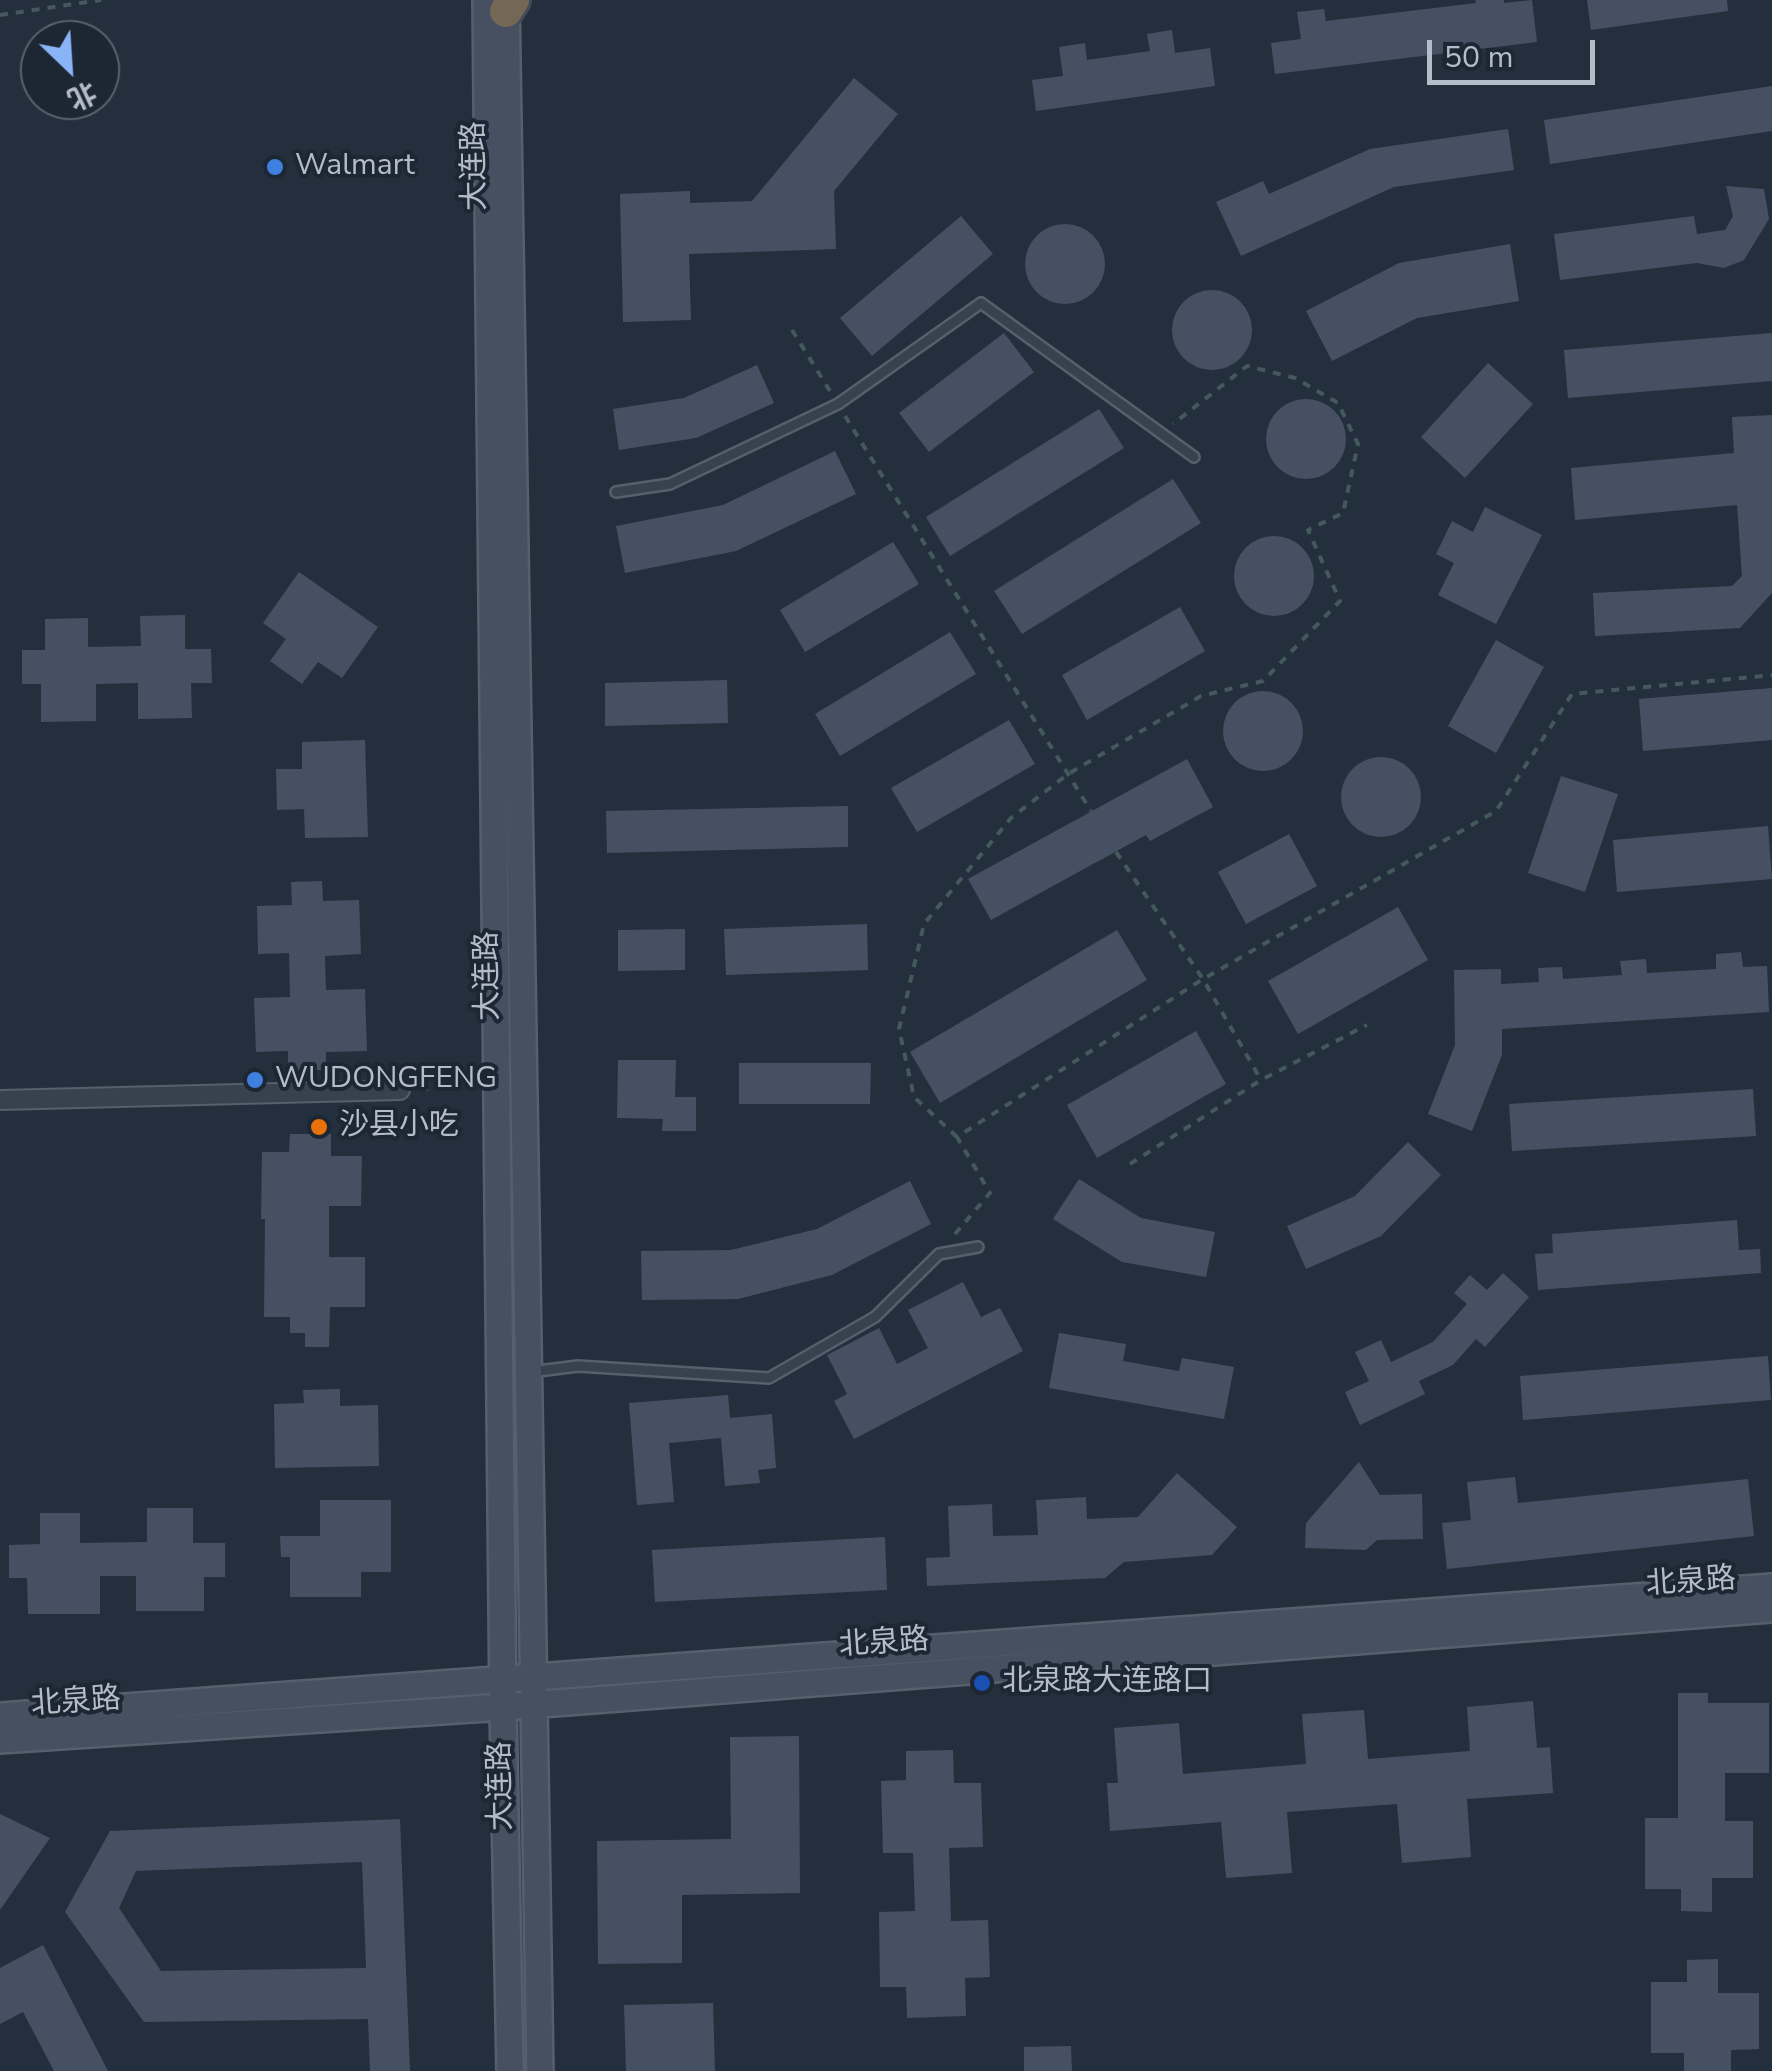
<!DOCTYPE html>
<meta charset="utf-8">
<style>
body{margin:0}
#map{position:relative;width:1772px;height:2071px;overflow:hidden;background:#242f3e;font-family:"Nunito Sans","Noto Sans SC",sans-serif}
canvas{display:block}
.north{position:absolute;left:20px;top:20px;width:100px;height:100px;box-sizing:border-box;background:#1d2633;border:2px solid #59626f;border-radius:50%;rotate:155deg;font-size:28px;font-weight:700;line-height:40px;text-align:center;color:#b4bcc9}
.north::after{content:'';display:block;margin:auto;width:35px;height:45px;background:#8ab4f8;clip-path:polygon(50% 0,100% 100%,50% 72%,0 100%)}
.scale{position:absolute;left:1427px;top:40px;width:168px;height:45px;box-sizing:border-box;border:5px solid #b4bcc9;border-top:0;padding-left:12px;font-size:30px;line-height:35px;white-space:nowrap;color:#b4bcc9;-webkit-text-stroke:8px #1d2633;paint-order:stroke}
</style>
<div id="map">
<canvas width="1772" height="2071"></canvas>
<div class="north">北</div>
<div class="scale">50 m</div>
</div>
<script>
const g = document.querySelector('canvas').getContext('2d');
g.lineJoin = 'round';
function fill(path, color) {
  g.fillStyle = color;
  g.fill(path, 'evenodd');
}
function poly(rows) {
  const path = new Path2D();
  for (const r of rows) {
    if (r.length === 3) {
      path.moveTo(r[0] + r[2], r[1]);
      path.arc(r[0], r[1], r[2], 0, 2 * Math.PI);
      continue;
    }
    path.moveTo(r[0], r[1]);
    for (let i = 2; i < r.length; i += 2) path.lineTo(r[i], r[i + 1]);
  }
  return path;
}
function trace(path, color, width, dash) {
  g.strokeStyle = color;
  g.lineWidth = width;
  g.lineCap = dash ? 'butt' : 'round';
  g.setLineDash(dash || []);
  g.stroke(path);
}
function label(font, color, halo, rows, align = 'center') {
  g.font = font + ' "Nunito Sans","Noto Sans SC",sans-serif';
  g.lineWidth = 8;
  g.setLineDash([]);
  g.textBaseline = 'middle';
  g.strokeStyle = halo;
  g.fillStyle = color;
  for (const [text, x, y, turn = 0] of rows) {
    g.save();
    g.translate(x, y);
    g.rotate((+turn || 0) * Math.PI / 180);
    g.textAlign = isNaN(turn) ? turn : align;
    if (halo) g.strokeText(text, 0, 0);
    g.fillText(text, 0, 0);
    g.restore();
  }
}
fill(poly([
 [1475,0,1504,0,1504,3,1532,0,1537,42,1275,74,1271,43,1301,39,1297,12,1324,9,1326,21,1476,3],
 [1587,0,1727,0,1728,11,1591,30],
 [1172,30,1175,53,1210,48,1215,86,1036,111,1032,80,1063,76,1059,47,1085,43,1087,60,1150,51,1147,34],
 [854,78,898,114,834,191,836,249,689,254,691,320,623,322,620,194,690,191,690,203,752,201],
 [1772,86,1772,131,1550,164,1544,120],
 [1508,129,1514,170,1394,187,1241,256,1216,202,1263,181,1269,194,1370,149],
 [1726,186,1764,189,1769,219,1744,260,1724,268,1697,263,1560,280,1554,234,1694,216,1697,234,1725,230,1733,216],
 [961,216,993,254,872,356,840,318],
 [1065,264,40],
 [1510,244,1519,301,1417,318,1332,361,1306,311,1399,263],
 [1212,330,40],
 [1004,333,1034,372,929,452,899,413],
 [1772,333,1772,381,1568,398,1564,350],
 [1488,363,1533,404,1465,478,1421,437],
 [757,365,774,403,696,438,619,450,613,409,684,398],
 [1306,439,40],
 [1099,409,1124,448,950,556,926,517],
 [1772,415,1772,593,1740,628,1595,636,1593,593,1732,586,1742,576,1737,505,1575,520,1571,468,1734,453,1732,417],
 [835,451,856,494,736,551,625,573,616,526,723,505],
 [1173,479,1201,523,1022,634,994,591],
 [1485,507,1542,535,1496,624,1438,595,1454,563,1436,554,1452,521,1473,532],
 [1274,576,40],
 [893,542,919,584,805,652,780,610],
 [299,572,378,627,342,678,318,662,302,684,270,661,286,639,263,623],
 [1180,607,1205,651,1087,720,1062,675],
 [185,615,185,649,211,649,212,683,191,683,192,718,138,719,138,683,96,684,96,721,41,722,41,684,22,684,22,650,45,650,45,619,88,618,88,647,141,646,140,616],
 [950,632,976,674,840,756,815,714],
 [1496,640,1544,667,1496,753,1448,726],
 [727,680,728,723,605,726,605,683],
 [1772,688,1772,740,1643,751,1639,699],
 [1263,731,40],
 [1009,720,1035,764,917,832,891,788],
 [365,740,368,837,305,838,304,809,277,810,276,769,302,769,302,742],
 [1381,797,40],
 [1187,759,1213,807,1150,841,1146,835,991,920,968,879],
 [1561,776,1618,794,1585,892,1528,873],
 [848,806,848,847,607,853,606,811],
 [1768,826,1772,879,1617,892,1613,840],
 [1289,834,1317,886,1246,924,1218,872],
 [322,881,323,901,359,900,361,954,325,956,326,990,365,989,367,1051,326,1052,326,1070,288,1071,288,1051,256,1052,254,998,290,997,289,953,258,954,257,906,292,905,291,882],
 [1398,907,1428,960,1298,1034,1268,981],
 [867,924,868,970,726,975,724,929],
 [685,929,685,970,618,971,618,930],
 [1117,930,1147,980,940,1103,910,1052],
 [1741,952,1743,967,1767,966,1769,1012,1502,1029,1502,1055,1472,1131,1428,1114,1455,1045,1454,970,1501,969,1501,984,1539,982,1538,968,1562,967,1563,979,1622,975,1620,961,1646,959,1647,973,1716,969,1716,954],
 [1196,1031,1226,1084,1097,1158,1067,1105],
 [618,1060,676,1060,675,1097,696,1097,696,1131,662,1131,663,1119,617,1118],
 [739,1063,871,1063,870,1104,739,1104],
 [1753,1089,1756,1136,1512,1151,1509,1104],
 [290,1134,331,1134,331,1156,362,1156,361,1206,329,1206,329,1257,365,1257,365,1307,330,1307,329,1347,305,1347,305,1333,290,1333,290,1317,264,1317,265,1219,261,1219,262,1152,289,1152],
 [1408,1142,1441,1175,1381,1236,1306,1269,1287,1226,1355,1196],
 [1079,1179,1141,1218,1215,1232,1206,1277,1122,1262,1053,1219],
 [910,1181,931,1224,832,1275,738,1299,642,1300,641,1251,731,1250,817,1229],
 [1737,1220,1739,1250,1760,1249,1761,1273,1538,1290,1535,1254,1553,1253,1552,1234],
 [1503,1273,1529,1297,1485,1347,1476,1339,1453,1365,1419,1381,1425,1394,1360,1425,1345,1392,1369,1381,1355,1352,1381,1340,1391,1362,1433,1342,1467,1304,1454,1293,1470,1275,1487,1290],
 [963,1282,981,1317,1000,1308,1023,1351,854,1439,834,1401,847,1394,827,1355,879,1328,897,1364,928,1348,908,1310],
 [1059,1333,1126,1344,1123,1361,1179,1371,1182,1358,1234,1367,1224,1419,1049,1388],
 [1768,1356,1771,1400,1523,1420,1520,1376],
 [340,1389,340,1406,378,1405,379,1466,275,1468,274,1404,304,1403,303,1390],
 [728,1395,730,1418,772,1414,776,1468,758,1470,760,1483,725,1486,721,1438,669,1443,674,1502,637,1505,629,1403],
 [1359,1462,1380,1495,1422,1494,1423,1539,1377,1540,1366,1550,1305,1548,1306,1523],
 [1177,1473,1237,1527,1212,1555,1124,1562,1105,1578,927,1586,926,1558,950,1557,948,1506,992,1504,993,1536,1038,1535,1036,1500,1086,1497,1087,1519,1138,1517],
 [1515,1477,1518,1503,1748,1479,1754,1536,1447,1569,1442,1523,1471,1520,1467,1482],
 [320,1500,391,1500,391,1572,361,1572,361,1597,290,1597,290,1557,281,1557,280,1536,320,1536],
 [147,1508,193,1508,193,1543,225,1543,225,1577,204,1577,204,1611,136,1611,136,1576,100,1576,100,1614,28,1614,27,1578,9,1578,9,1545,40,1544,40,1513,80,1513,80,1543,147,1542],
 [885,1537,887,1590,655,1602,652,1550],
 [1678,1693,1708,1693,1708,1703,1769,1703,1769,1773,1725,1773,1725,1821,1753,1821,1753,1878,1712,1878,1712,1912,1681,1911,1681,1889,1645,1889,1645,1818,1678,1818],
 [1533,1701,1537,1748,1550,1747,1553,1793,1467,1799,1471,1857,1402,1863,1397,1804,1287,1812,1292,1873,1226,1878,1221,1822,1110,1831,1107,1783,1118,1783,1114,1728,1179,1723,1183,1774,1306,1764,1302,1714,1364,1710,1368,1759,1470,1751,1467,1707],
 [799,1736,800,1893,682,1895,682,1963,598,1964,597,1841,731,1839,730,1737],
 [953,1750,954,1783,981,1783,983,1847,949,1848,951,1921,988,1920,990,1977,965,1978,966,2016,907,2018,906,1987,880,1987,879,1912,915,1911,913,1853,883,1853,881,1781,906,1780,906,1751],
 [0,1814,50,1838,0,1910],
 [400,1819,410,2071,370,2071,368,2019,144,2022,65,1912,110,1831],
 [362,1862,366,1968,161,1971,119,1908,136,1871],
 [43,1945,108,2071,54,2071,23,2012,0,2024,0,1968],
 [1718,1959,1718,1993,1759,1993,1759,2049,1731,2050,1731,2071,1684,2071,1684,2053,1651,2053,1651,1982,1687,1982,1687,1960],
 [713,2003,715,2071,626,2071,624,2005],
 [1071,2046,1072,2071,1024,2071,1024,2047]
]), '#455162');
const lane = poly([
 [616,492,670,484,838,404,981,303,1194,457],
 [530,1372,578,1366,769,1378,875,1317,939,1254,978,1247]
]);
const street = poly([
 [0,1100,400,1090]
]);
const secondary = poly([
 [486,0,503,1707,510,2071],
 [506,0,540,2071],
 [0,1716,1772,1587],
 [0,1740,503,1707,1772,1609]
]);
const highway = poly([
 [506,11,513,0]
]);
trace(lane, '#565f6c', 14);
trace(street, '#565f6c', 22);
trace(secondary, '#565f6c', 30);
trace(highway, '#434c59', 38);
trace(poly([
 [0,15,101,0],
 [792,330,830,391],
 [845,416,1091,811],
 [1116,852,1203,979,1261,1080],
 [420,1089,476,1087],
 [957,1137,914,1097,899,1029,924,924,1011,818,1068,774,1201,696,1263,681,1340,601,1308,530,1343,513,1358,444,1338,403,1295,378,1247,366,1173,424],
 [1130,1164,1261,1080,1367,1025],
 [955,1234,990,1193,957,1137,1203,979,1496,811,1572,694,1772,675]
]), '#44595c', 4, [8, 8]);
trace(lane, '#38414e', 9);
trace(street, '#38414e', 18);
trace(secondary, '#465061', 25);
trace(highway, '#746855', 32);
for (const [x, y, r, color] of [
 [275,167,10,"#3f7fe0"],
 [255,1080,10,"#3f7fe0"],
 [319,1127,10,"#e8710a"],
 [982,1683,10,"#1a4fb4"]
]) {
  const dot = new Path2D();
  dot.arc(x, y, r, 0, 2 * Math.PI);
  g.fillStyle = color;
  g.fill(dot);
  trace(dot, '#1d2633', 4);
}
label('30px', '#b4bcc9', '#1d2633', [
 ["大连路",476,166,-91],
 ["大连路",489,976,-91],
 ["北泉路",1691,1583,-4],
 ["北泉路",884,1644,-4],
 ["北泉路",76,1703,-4],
 ["大连路",502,1786,-91]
]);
label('30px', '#b4bcc9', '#1d2633', [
 ["Walmart",295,167],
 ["WUDONGFENG",275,1080],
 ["沙县小吃",339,1127],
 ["北泉路大连路口",1002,1683]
], 'left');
</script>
